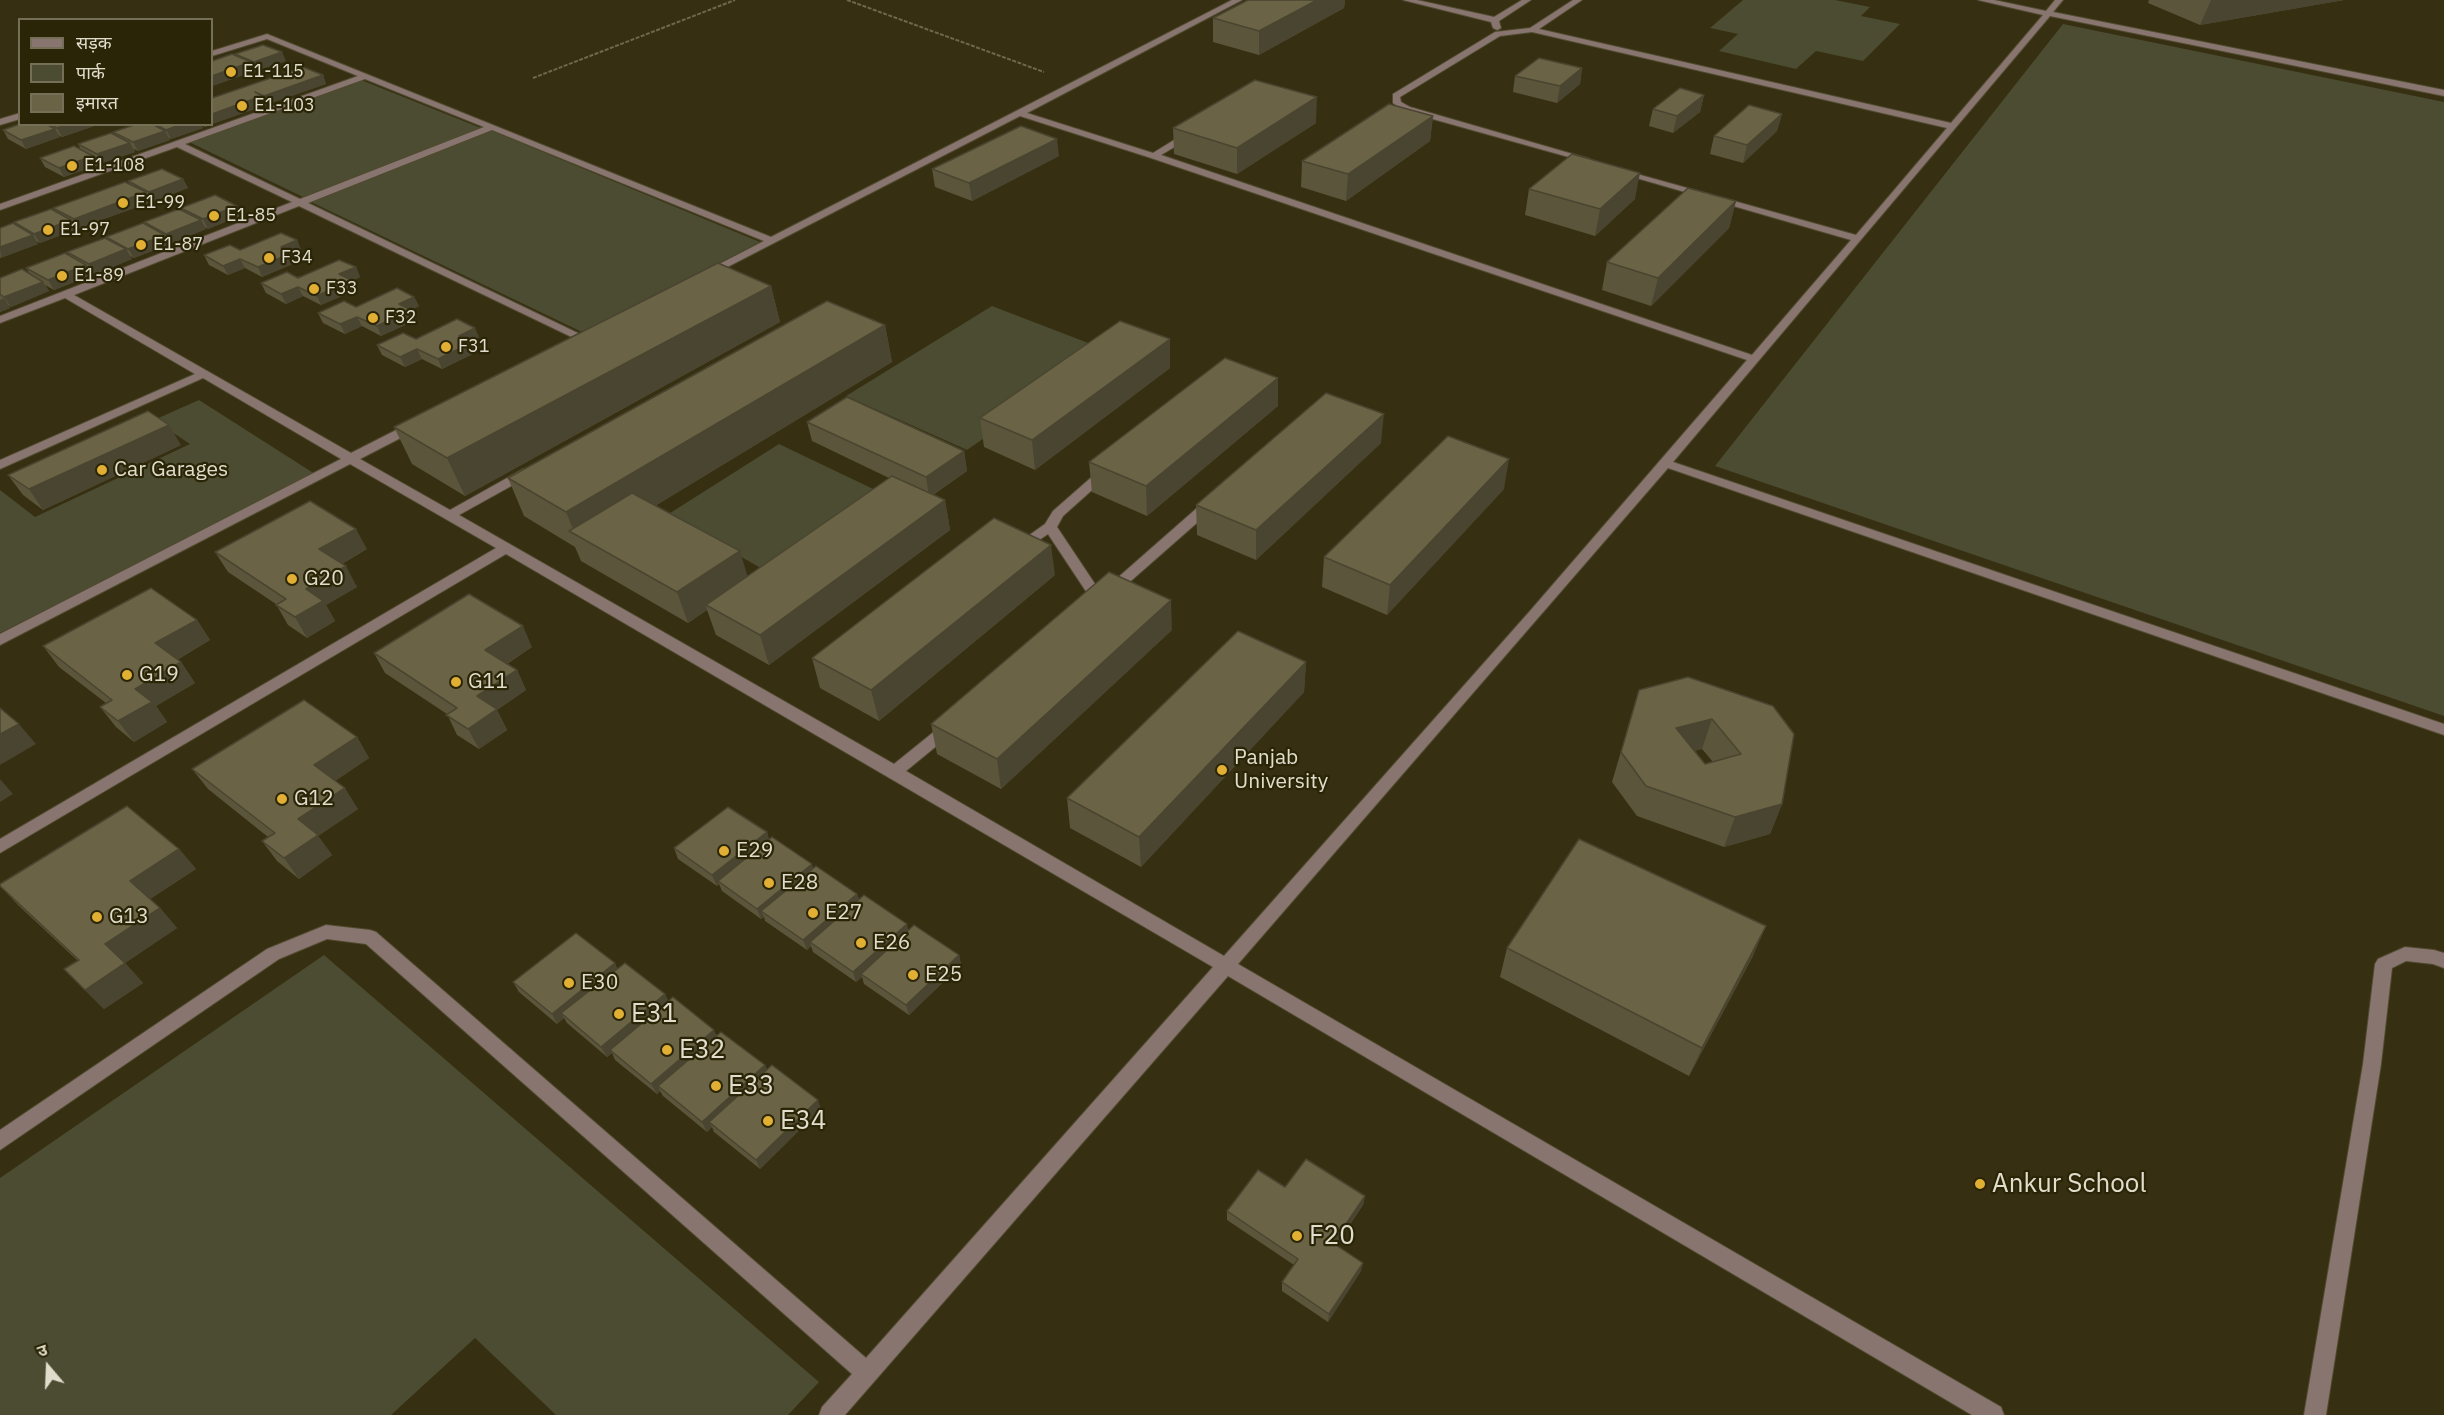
<!DOCTYPE html>
<meta charset="utf-8">
<style>
body{margin:0}
#map{position:relative;width:2444px;height:1415px;overflow:hidden;background:#362f11;font-family:"IBM Plex Sans","Noto Sans Devanagari",sans-serif}
canvas{display:block}
.legend{position:absolute;left:18px;top:18px;width:195px;height:108px;box-sizing:border-box;background:#2b2507;border:2px solid #746f56;margin:0;padding:8px 10px;list-style:none;font-size:18px;color:#e1ddcc}
.legend li{display:flex;align-items:center;gap:12px;height:30px}
.legend b{width:30px;border:2px solid #746f56}
.north{position:absolute;left:18px;top:1337px;width:60px;height:60px;-webkit-text-stroke:4px #2b2507;paint-order:stroke;rotate:341deg;font-size:16px;font-weight:700;line-height:24px;text-align:center;color:#e1ddcc}
.north::after{content:'';display:block;margin:auto;width:21px;height:27px;background:#e1ddcc;clip-path:polygon(50% 0,100% 100%,50% 72%,0 100%)}
</style>
<div id="map">
<canvas width="2444" height="1415"></canvas>
<ul class="legend">
<li><b style="height:8px;background:#887570"></b>सड़क</li>
<li><b style="height:16px;background:#4b4c32"></b>पार्क</li>
<li><b style="height:16px;background:#6a6345"></b>इमारत</li>
</ul>
<div class="north">उ</div>
</div>
<script>
const g = document.querySelector('canvas').getContext('2d');
g.lineJoin = 'round';
function fill(path, color) {
  g.fillStyle = color;
  g.fill(path, 'evenodd');
}
function poly(rows) {
  const path = new Path2D();
  for (const r of rows) {
    path.moveTo(r[0], r[1]);
    for (let i = 2; i < r.length; i += 2) path.lineTo(r[i], r[i + 1]);
  }
  return path;
}
function trace(path, color, width, dash) {
  g.strokeStyle = color;
  g.lineWidth = width;
  g.lineCap = dash ? 'butt' : 'round';
  g.setLineDash(dash || []);
  g.stroke(path);
}
function label(font, color, halo, rows, align = 'center') {
  g.font = font + ' "IBM Plex Sans",sans-serif';
  g.lineWidth = 4.5;
  g.setLineDash([]);
  g.textBaseline = 'middle';
  g.strokeStyle = halo;
  g.fillStyle = color;
  for (const [text, x, y, turn = 0] of rows) {
    g.save();
    g.translate(x, y);
    g.rotate((+turn || 0) * Math.PI / 180);
    g.textAlign = isNaN(turn) ? turn : align;
    if (halo) g.strokeText(text, 0, 0);
    g.fillText(text, 0, 0);
    g.restore();
  }
}
fill(poly([
 [1743,0,1835,0,1870,7,1861,16,1900,24,1863,61,1816,51,1796,69,1719,51,1738,34,1710,28],
 [2063,24,2444,102,2444,716,1715,466],
 [361,80,481,128,303,197,189,142],
 [490,130,760,242,584,333,309,201],
 [992,306,1109,351,967,450,846,396],
 [199,400,315,474,0,633,0,490,35,517,190,444,154,420],
 [779,444,890,497,775,576,667,515],
 [324,955,819,1382,788,1415,556,1415,475,1338,391,1415,0,1415,0,1178]
]), '#4b4c32');
const minor = poly([
 [1232,0,1242,0,1027,113,1153,153,1187,132,1193,132,1193,136,1161,155,1752,355,1851,240,1619,173,1619,169,1856,235,1947,128,1532,32,1500,36,1400,97,1401,102,1410,107,1590,159,1590,163,1404,111,1393,103,1393,94,1495,32,1530,28,1573,0,1582,0,1539,29,1951,123,2043,15,1978,0,1994,0,2046,11,2055,0,2063,0,2053,12,2444,90,2444,96,2050,16,1673,462,2444,724,2444,735,1668,468,1238,964,2001,1407,2004,1415,1972,1415,1228,976,845,1415,819,1415,822,1407,852,1374,366,944,327,939,279,959,0,1150,0,1130,267,949,326,925,370,930,376,932,866,1358,1213,967,506,554,0,853,0,839,496,548,350,464,0,645,0,634,341,459,203,378,0,469,0,460,195,374,65,298,0,323,0,316,292,202,177,147,0,210,0,204,358,76,267,39,212,56,212,51,267,34,771,237,1232,0],
 [365,79,484,127,300,199,185,144,365,79],
 [1020,116,1151,158,1747,360,1530,611,1224,956,906,771,956,730,959,726,956,722,946,722,894,764,459,515,531,475,531,469,523,469,450,510,360,459,418,429,418,423,410,423,351,453,74,295,299,206,582,342,588,339,586,337,308,203,492,130,764,241,704,272,704,276,708,277,1020,116],
 [1403,0,1417,0,1494,17,1522,0,1531,0,1499,21,1501,28,1497,30,1493,28,1491,22,1403,0],
 [20,113,20,119,0,125,0,119,20,113],
 [1106,467,1112,471,1110,474,1063,516,1057,527,1107,602,1100,607,1095,605,1048,534,1023,551,1018,552,1011,548,1045,524,1053,511,1102,468,1106,467],
 [1210,500,1216,504,1215,507,1116,594,1106,594,1104,591,1106,588,1205,501,1210,500],
 [2405,947,2434,950,2444,953,2444,968,2433,964,2406,961,2392,968,2381,1064,2326,1415,2304,1415,2363,1064,2375,964,2378,959,2405,947]
]);
trace(minor, '#514b2f', 2);
trace(poly([
 [847,0,1044,72],
 [533,78,735,0]
]), '#6e684e', 2, [4, 1.5]);
fill(minor, '#887570');
fill(poly([
 [1248,0,1345,0,1344,8,1259,55,1213,42,1213,18],
 [2149,0,2344,0,2200,25,2148,3],
 [235,54,286,61,258,70,254,69,255,71,212,86,212,61,236,56],
 [1582,68,1580,84,1557,103,1513,92,1515,76],
 [323,75,326,84,268,104,266,103,266,105,212,124,212,98],
 [1704,95,1700,112,1673,133,1649,126,1653,109],
 [1782,114,1777,131,1743,163,1710,154,1714,136],
 [1433,116,1430,141,1346,201,1301,187,1302,161],
 [1316,123,1237,174,1174,154,1173,128],
 [20,124,94,124,94,126,62,137,58,135,60,137,26,149,8,139,3,130],
 [137,124,211,124,205,127,201,125,203,128,171,139,169,138,170,140,138,151,134,149,135,152,102,163,95,160,98,165,64,177,45,167,40,158,81,150,78,144,115,135,113,132],
 [1059,156,972,201,935,187,932,169],
 [183,179,188,188,154,201,150,199,151,202,79,228,75,226,77,229,40,243,36,241,38,244,0,258,0,228,16,225,14,222,55,211,53,208,130,184,128,181],
 [1529,189,1635,199,1595,236,1525,215],
 [1736,201,1729,228,1651,306,1602,290,1607,262],
 [181,208,242,215,208,229,205,227,206,229,172,243,169,242,170,244,134,258,130,256,132,259,95,274,90,271,92,275,54,290,45,285,49,291,11,307,8,305,10,308,0,312,0,278,30,274,26,268,70,256,67,252,108,239,106,237,146,225,144,222,183,211],
 [297,240,301,250,292,254,297,262,262,277,245,268,228,275,209,265,204,255],
 [356,267,360,277,352,281,356,290,321,305,303,296,286,304,266,293,261,283],
 [771,286,780,322,465,496,412,464,394,427],
 [414,297,419,306,411,310,416,320,381,336,362,326,345,334,323,323,318,313],
 [885,325,892,362,655,506,747,576,889,478,812,441,807,422,964,451,967,471,933,495,945,500,950,530,769,665,716,635,707,610,688,623,581,561,575,547,524,516,508,478],
 [479,337,471,341,473,342,477,352,442,369,422,359,405,367,382,355,377,345,416,339],
 [1170,339,1170,368,1035,470,984,447,980,418],
 [1278,406,1147,516,1092,492,1089,462],
 [1381,443,1256,560,1197,535,1196,505],
 [181,445,43,510,23,495,8,475],
 [1504,489,1387,615,1322,587,1324,557],
 [367,549,342,564,357,587,326,605,335,621,307,638,288,625,276,604,228,572,215,552],
 [1055,575,879,721,820,688,812,658],
 [197,620,210,640,177,660,181,662,195,683,156,706,167,722,134,742,116,727,100,707,106,703,59,667,43,646],
 [1172,630,1001,789,937,754,931,724],
 [532,647,507,664,517,670,526,690,497,710,507,730,479,749,457,735,447,714,385,673,374,653],
 [1306,662,1304,692,1141,867,1070,828,1067,798],
 [1688,677,1782,804,1770,834,1724,847,1637,816,1612,782,1639,690],
 [1702,749,1713,762,1705,764,1694,751],
 [357,737,369,758,335,781,358,809,318,836,332,855,299,879,277,861,262,841,268,837,208,789,192,769],
 [767,832,769,840,813,868,857,894,859,899,908,930,959,955,961,965,909,1015,864,984,862,977,856,982,813,952,811,946,807,950,765,921,764,917,761,919,722,891,719,884,717,886,678,859,674,848],
 [179,849,196,869,150,899,160,908,177,928,125,963,143,983,104,1009,64,969,78,961,18,905,0,886],
 [1507,948,1753,956,1689,1076,1500,977],
 [618,969,665,994,668,1001,717,1035,765,1065,767,1070,821,1109,760,1169,714,1132,712,1127,707,1132,663,1096,660,1091,657,1094,615,1060,612,1053,607,1057,567,1023,564,1018,557,1024,519,992,513,982],
 [1285,1187,1365,1196,1363,1205,1336,1245,1361,1271,1328,1322,1282,1291,1282,1282,1294,1265,1227,1220,1227,1211]
]), '#5b553b');
fill(poly([
 [1317,0,1345,0,1344,8,1259,55,1259,31],
 [2211,0,2344,0,2200,25],
 [282,52,286,61,258,70,254,62],
 [251,62,255,71,212,86,212,76],
 [1582,68,1580,84,1557,103,1560,86],
 [323,75,326,84,268,104,264,96],
 [1704,95,1700,112,1673,133,1677,116],
 [262,96,266,105,212,124,212,114],
 [1317,97,1316,123,1237,174,1237,148],
 [1782,114,1777,131,1743,163,1747,145],
 [1433,116,1430,141,1346,201,1348,174],
 [67,124,94,124,94,126,62,137,57,128],
 [182,124,201,124,203,128,171,139,166,130],
 [55,129,60,137,26,149,21,140],
 [165,131,170,140,138,151,133,142],
 [1057,139,1059,156,972,201,969,183],
 [130,143,135,152,102,163,97,154],
 [93,156,98,165,64,177,59,168],
 [1640,173,1635,199,1595,236,1600,209],
 [183,179,188,188,154,201,149,192],
 [146,192,151,202,79,228,74,219],
 [1736,201,1729,228,1651,306,1658,278],
 [237,206,242,215,208,229,203,219],
 [71,220,77,229,40,243,34,234],
 [201,220,206,229,172,243,166,234],
 [33,235,38,244,1,258,0,247],
 [165,235,170,244,134,258,128,249],
 [297,240,301,250,292,254,297,262,262,277,258,267,281,247],
 [126,249,132,259,95,274,89,264],
 [240,259,245,268,228,275,223,266],
 [86,265,92,275,54,290,48,280],
 [356,267,360,277,352,281,356,290,321,305,317,296,339,274],
 [43,282,49,291,11,307,4,297],
 [771,286,780,322,465,496,447,458],
 [298,287,303,296,286,304,281,294],
 [414,297,419,306,403,314,399,304],
 [4,298,10,308,0,312,0,300],
 [411,310,416,320,381,336,377,326],
 [357,317,362,326,345,334,340,324],
 [885,325,892,362,592,544,575,534,566,512],
 [475,328,479,337,464,345,459,336],
 [1170,339,1170,368,1035,470,1032,440],
 [473,342,477,352,442,369,438,359],
 [417,349,422,359,405,367,400,357],
 [1278,378,1278,406,1147,516,1146,486],
 [1384,414,1381,443,1256,560,1256,530],
 [169,425,181,445,43,510,29,489],
 [964,451,967,471,929,497,926,477],
 [1509,459,1504,489,1387,615,1390,585],
 [945,500,950,530,769,665,760,635],
 [356,529,367,549,331,570,319,549],
 [1051,545,1055,575,879,721,871,690],
 [740,551,749,581,706,605,707,610,688,623,677,592],
 [346,566,357,587,326,605,335,621,307,638,295,617,306,589],
 [1171,600,1172,630,1001,789,997,759],
 [197,620,210,640,169,664,155,643],
 [523,626,532,647,495,671,485,650],
 [181,662,195,683,156,706,167,722,134,742,118,721,135,689],
 [1306,662,1304,692,1141,867,1139,837],
 [517,670,526,690,497,710,507,730,479,749,468,729,477,696],
 [1712,719,1702,749,1667,759,1676,728],
 [19,724,36,744,0,765,0,734],
 [357,737,369,758,327,786,314,765],
 [0,779,13,794,0,802],
 [345,788,358,809,318,836,332,855,299,879,284,858,298,819],
 [1782,804,1770,834,1724,847,1735,817],
 [767,832,770,843,718,881,719,884,717,886,712,875],
 [179,849,196,869,147,901,130,881],
 [812,864,815,874,761,911,764,917,761,919,757,909],
 [857,894,860,904,810,942,811,946,807,950,803,940],
 [160,908,177,928,125,963,143,983,104,1009,85,990,105,944],
 [907,924,909,934,861,974,862,977,856,982,853,972],
 [1766,926,1753,956,1689,1076,1702,1048],
 [959,955,961,965,909,1015,906,1005],
 [615,963,620,974,561,1013,564,1018,557,1024,552,1014],
 [665,994,670,1004,610,1050,612,1053,607,1057,601,1047],
 [714,1030,719,1040,658,1086,660,1091,657,1094,651,1084],
 [765,1065,769,1075,709,1122,712,1127,707,1132,702,1122],
 [818,1100,821,1109,760,1169,756,1160],
 [1365,1196,1363,1205,1332,1252,1333,1243],
 [1363,1263,1361,1271,1328,1322,1329,1314]
]), '#4a4530');
const building = poly([
 [1248,0,1317,0,1259,31,1213,18,1248,0],
 [263,45,282,52,254,62,235,54,263,45],
 [232,54,251,62,212,76,212,61,232,54],
 [1539,58,1582,68,1560,86,1515,76,1539,58],
 [303,67,323,75,264,96,255,92,262,96,212,114,212,98,303,67],
 [1255,80,1317,97,1237,148,1173,128,1255,80],
 [1680,88,1704,95,1677,116,1653,109,1680,88],
 [1389,104,1433,116,1348,174,1302,161,1389,104],
 [1749,105,1782,114,1747,145,1714,136,1749,105],
 [20,124,46,124,55,129,21,140,3,130,20,124],
 [50,124,67,124,57,128,50,124],
 [137,124,152,124,165,131,133,142,113,132,137,124],
 [155,124,182,124,166,130,155,124],
 [1021,126,1057,139,969,183,932,169,1021,126],
 [111,133,130,143,97,154,78,144,111,133],
 [74,146,93,156,59,168,40,158,74,146],
 [1572,154,1640,173,1600,209,1529,189,1572,154],
 [162,169,183,179,149,192,128,181,162,169],
 [125,182,146,192,74,219,53,208,125,182],
 [1688,188,1736,201,1658,278,1607,262,1688,188],
 [215,195,237,206,203,219,181,208,215,195],
 [51,209,71,220,34,234,14,222,51,209],
 [179,209,201,220,166,234,144,222,179,209],
 [13,223,33,235,0,247,0,228,13,223],
 [143,223,165,235,128,249,106,237,143,223],
 [281,233,297,240,281,247,292,253,258,267,240,259,223,266,204,255,230,245,240,250,281,233],
 [105,238,126,249,89,264,67,252,105,238],
 [65,253,86,265,48,280,26,268,65,253],
 [339,260,356,267,339,274,351,280,317,296,298,287,281,294,261,283,287,272,298,278,339,260],
 [718,263,771,286,447,458,394,427,718,263],
 [22,269,43,282,4,297,0,294,0,278,22,269],
 [397,288,414,297,399,304,411,310,377,326,357,317,340,324,318,313,344,301,356,307,397,288],
 [827,301,885,325,566,512,508,478,827,301],
 [457,319,475,328,459,336,473,342,438,359,417,349,400,357,377,345,403,333,416,339,457,319],
 [1120,321,1170,339,1032,440,980,418,1120,321],
 [1225,358,1278,378,1146,486,1089,462,1225,358],
 [1326,393,1384,414,1256,530,1196,505,1326,393],
 [847,397,964,451,926,477,807,422,847,397],
 [148,411,169,425,29,489,8,475,148,411],
 [1448,436,1509,459,1390,585,1324,557,1448,436],
 [892,476,945,500,760,635,706,605,892,476],
 [632,493,740,551,677,592,569,531,632,493],
 [310,501,356,529,319,549,346,566,306,589,323,601,295,617,276,605,286,599,215,552,310,501],
 [994,518,1051,545,871,690,812,658,994,518],
 [1109,572,1171,600,997,759,931,724,1109,572],
 [151,588,197,620,155,643,181,662,135,689,152,702,118,721,100,707,112,700,43,646,151,588],
 [469,594,523,626,485,650,517,670,477,696,497,709,468,729,446,715,457,708,374,653,469,594],
 [1238,631,1306,662,1139,837,1067,798,1238,631],
 [1688,677,1773,706,1794,734,1782,804,1735,817,1646,786,1621,752,1639,690,1688,677],
 [1712,719,1741,754,1705,764,1676,728,1712,719],
 [304,700,357,737,314,765,345,788,298,819,318,835,284,858,262,841,275,833,192,769,304,700],
 [0,708,19,724,0,734,0,708],
 [127,806,179,849,130,881,160,908,105,944,125,963,85,990,64,969,79,960,0,886,0,884,127,806],
 [728,807,767,832,712,875,674,848,728,807],
 [772,837,812,864,757,909,718,881,772,837],
 [1579,839,1766,926,1702,1048,1507,948,1579,839],
 [816,866,857,894,803,940,761,911,816,866],
 [864,895,907,924,853,972,810,942,864,895],
 [914,925,959,955,906,1005,861,974,914,925],
 [576,933,615,963,552,1014,513,982,576,933],
 [625,963,665,994,601,1047,561,1013,625,963],
 [673,997,714,1030,651,1084,610,1050,673,997],
 [721,1032,765,1065,702,1122,658,1086,721,1032],
 [772,1065,818,1100,756,1160,709,1122,772,1065],
 [1306,1159,1365,1196,1333,1243,1363,1263,1329,1314,1282,1282,1298,1259,1227,1211,1258,1170,1285,1187,1306,1159]
]);
fill(building, '#6a6345');
trace(building, '#4a4530', 1.5);
for (const [x, y, r, color] of [
 [231,72,6,"#e1af34"],
 [242,106,6,"#e1af34"],
 [72,166,6,"#e1af34"],
 [123,203,6,"#e1af34"],
 [214,216,6,"#e1af34"],
 [48,230,6,"#e1af34"],
 [141,245,6,"#e1af34"],
 [269,258,6,"#e1af34"],
 [62,276,6,"#e1af34"],
 [314,289,6,"#e1af34"],
 [373,318,6,"#e1af34"],
 [446,347,6,"#e1af34"],
 [102,470,6,"#e1af34"],
 [292,579,6,"#e1af34"],
 [127,675,6,"#e1af34"],
 [456,682,6,"#e1af34"],
 [1222,770,6,"#e1af34"],
 [282,799,6,"#e1af34"],
 [724,851,6,"#e1af34"],
 [769,883,6,"#e1af34"],
 [813,913,6,"#e1af34"],
 [97,917,6,"#e1af34"],
 [861,943,6,"#e1af34"],
 [913,975,6,"#e1af34"],
 [569,983,6,"#e1af34"],
 [619,1014,6,"#e1af34"],
 [667,1050,6,"#e1af34"],
 [716,1086,6,"#e1af34"],
 [768,1121,6,"#e1af34"],
 [1980,1184,6,"#e1af34"],
 [1297,1236,6,"#e1af34"]
]) {
  const dot = new Path2D();
  dot.arc(x, y, r, 0, 2 * Math.PI);
  g.fillStyle = color;
  g.fill(dot);
  trace(dot, '#2b2507', 2);
}
label('18px', '#e1ddcc', '#2b2507', [
 ["E1-115",243,72],
 ["E1-103",254,106],
 ["E1-108",84,166],
 ["E1-99",135,203],
 ["E1-85",226,216],
 ["E1-97",60,230],
 ["E1-87",153,245],
 ["F34",281,258],
 ["E1-89",74,276],
 ["F33",326,289],
 ["F32",385,318],
 ["F31",458,347]
], 'left');
label('21px', '#e1ddcc', '#2b2507', [
 ["Car Garages",114,470],
 ["G20",304,579],
 ["G19",139,675],
 ["G11",468,682],
 ["Panjab",1234,758],
 ["University",1234,782],
 ["G12",294,799],
 ["E29",736,851],
 ["E28",781,883],
 ["E27",825,913],
 ["G13",109,917],
 ["E26",873,943],
 ["E25",925,975],
 ["E30",581,983]
], 'left');
label('26px', '#e1ddcc', '#2b2507', [
 ["E31",631,1014],
 ["E32",679,1050],
 ["E33",728,1086],
 ["E34",780,1121],
 ["Ankur School",1992,1184],
 ["F20",1309,1236]
], 'left');
</script>
